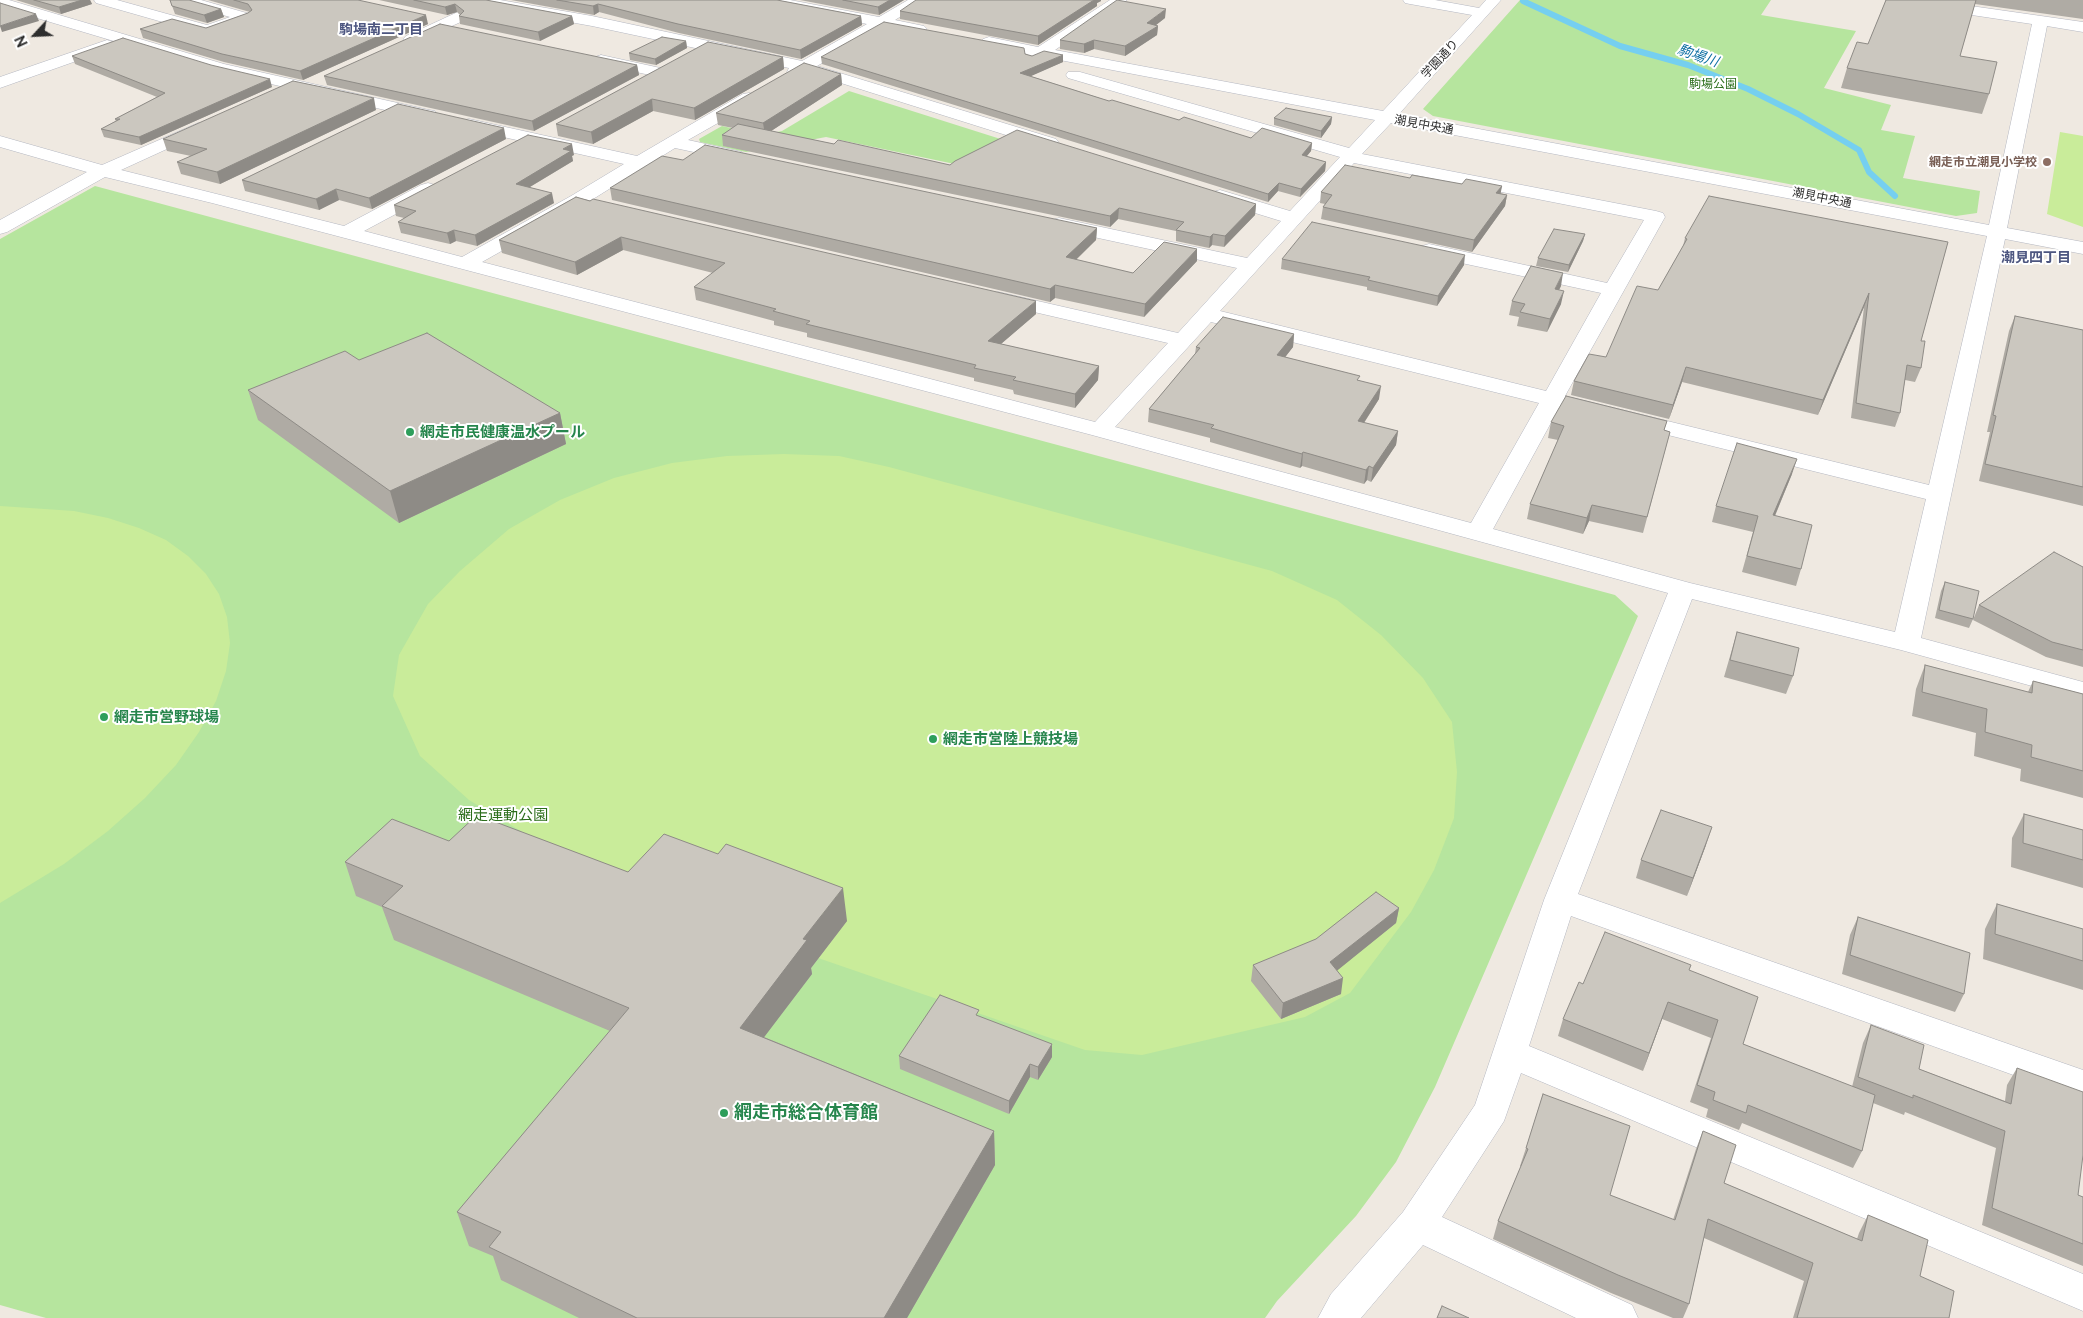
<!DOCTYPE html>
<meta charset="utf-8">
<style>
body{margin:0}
#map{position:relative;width:2083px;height:1318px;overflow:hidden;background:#efe9e1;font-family:Raleway,sans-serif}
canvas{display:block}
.north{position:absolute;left:10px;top:10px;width:50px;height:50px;-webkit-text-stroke:4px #fff;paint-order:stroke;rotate:245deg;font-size:14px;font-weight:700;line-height:20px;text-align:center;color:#2e2e2e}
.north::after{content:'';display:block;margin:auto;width:18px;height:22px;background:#2e2e2e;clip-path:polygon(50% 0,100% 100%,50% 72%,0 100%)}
</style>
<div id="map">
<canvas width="2083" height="1318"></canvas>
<div class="north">N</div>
</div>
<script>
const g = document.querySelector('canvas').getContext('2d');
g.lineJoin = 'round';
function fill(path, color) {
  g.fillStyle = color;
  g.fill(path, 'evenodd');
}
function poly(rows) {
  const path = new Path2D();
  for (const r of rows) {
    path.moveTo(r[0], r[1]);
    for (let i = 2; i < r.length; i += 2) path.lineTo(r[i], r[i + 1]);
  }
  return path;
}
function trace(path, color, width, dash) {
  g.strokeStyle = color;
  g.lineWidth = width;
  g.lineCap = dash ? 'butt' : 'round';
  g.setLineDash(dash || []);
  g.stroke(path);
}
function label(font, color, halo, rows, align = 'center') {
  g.font = font + ' Raleway,"Noto Sans JP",sans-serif';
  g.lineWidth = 4;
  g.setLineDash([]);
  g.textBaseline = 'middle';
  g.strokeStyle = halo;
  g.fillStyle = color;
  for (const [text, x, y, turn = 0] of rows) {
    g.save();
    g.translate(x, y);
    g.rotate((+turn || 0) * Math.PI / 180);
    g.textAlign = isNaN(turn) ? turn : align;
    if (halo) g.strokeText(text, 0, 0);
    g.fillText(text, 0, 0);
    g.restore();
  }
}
fill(poly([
 [1520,0,1771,0,1761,15,1856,31,1824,88,1891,105,1881,130,1915,136,1903,178,1980,191,1977,213,1956,216,1433,116,1423,109],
 [849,91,1010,142,964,166,826,137,746,152,700,142,699,139,722,126,763,135,782,131],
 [95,186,1615,595,1638,616,1435,1087,1396,1162,1356,1216,1277,1301,1265,1318,46,1318,0,1305,0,239]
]), '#b6e59e');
fill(poly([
 [2060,132,2083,136,2083,227,2047,214],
 [784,454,839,456,889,467,1272,571,1337,600,1381,635,1423,678,1452,722,1457,772,1454,818,1434,870,1411,912,1350,993,1305,1017,1142,1055,1085,1050,821,959,554,851,469,800,420,756,393,696,399,655,428,604,460,571,509,529,560,500,614,478,672,463,727,456],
 [0,506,74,511,108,518,139,528,166,540,188,556,206,574,219,594,227,617,230,643,226,671,216,701,199,732,176,765,145,798,108,831,64,864,0,903]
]), '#c9ec9a');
trace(poly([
 [1523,1,1620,46,1688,65,1748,89,1798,114,1859,150,1869,172,1895,196]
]), '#75cff0', 6);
const minor = poly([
 [0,0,9,0,224,64,429,110,435,111,437,115,435,119,429,120,214,71,0,7,0,0],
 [94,0,117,0,207,25,230,17,180,3,178,0,201,0,250,14,253,17,250,20,208,35,96,3,94,0],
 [468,0,500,0,592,16,802,61,867,24,766,4,761,3,759,0,790,0,879,17,908,0,926,0,895,20,924,26,927,29,924,32,919,34,884,27,817,66,1056,139,1059,143,1056,147,1050,148,1044,147,806,72,795,77,789,75,787,72,789,68,592,26,492,8,416,42,406,42,403,39,406,36,475,4,470,3,468,0],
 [1110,0,1127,0,1055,50,1383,111,1472,15,1410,4,1405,3,1403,0,1435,0,1479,8,1486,0,1501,0,1399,114,1989,225,2032,24,1898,4,1893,3,1891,0,1929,0,2083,22,2083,32,2047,26,2007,228,2083,242,2083,254,2005,239,1921,638,2083,682,2083,700,1901,650,1692,599,1578,894,2083,1070,2083,1100,1571,916,1529,1046,2083,1274,2083,1311,1521,1073,1504,1121,1442,1217,1632,1305,1638,1318,1576,1318,1423,1245,1361,1318,1318,1318,1331,1294,1403,1212,1475,1105,1544,900,1668,593,1092,435,212,203,105,177,7,232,0,234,0,220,87,172,0,147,0,136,102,165,198,123,204,124,207,128,204,132,121,170,344,226,421,185,428,183,435,185,437,189,435,193,364,231,462,257,571,196,624,164,463,128,460,124,463,120,469,119,637,156,743,94,749,93,755,94,757,98,755,102,688,140,742,152,745,156,742,160,736,161,675,148,585,204,482,262,1095,422,1168,343,991,302,988,298,991,294,998,292,1178,333,1237,268,1052,228,1049,224,1052,220,1059,218,1247,258,1281,221,1213,200,1211,196,1213,192,1220,190,1290,211,1340,157,1068,78,1066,75,1068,72,1080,72,1349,148,1375,120,1044,57,1033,62,1027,60,1025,57,1027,54,983,45,981,42,983,39,989,37,1038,47,1110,0],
 [1391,123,1987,236,1929,485,1565,396,1665,217,1663,213,1656,211,1362,154,1391,123],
 [1354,163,1644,220,1607,283,1429,244,1422,246,1419,250,1422,254,1429,256,1601,293,1546,391,1220,311,1354,163],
 [1211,322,1539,403,1471,523,1115,427,1211,322],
 [1559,408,1926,499,1895,632,1690,583,1493,529,1559,408],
 [107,40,113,42,115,45,113,48,0,88,0,77,107,40],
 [601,55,665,69,667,72,665,75,659,77,595,63,593,60,595,57,601,55]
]);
trace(minor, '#b4b7c1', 1);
fill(minor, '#fff');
fill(poly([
 [16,0,90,0,92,4,61,14],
 [170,0,221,9,224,17,207,23,175,14],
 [208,0,358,0,428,24,303,80,224,62,143,38,140,29,206,28,248,13,250,12],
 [379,0,486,0,572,16,574,24,540,41,460,24,459,16,460,15,457,12,447,15],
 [511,0,777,0,861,16,862,25,801,59,679,33,599,12,594,15],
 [800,0,904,0,879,15],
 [1886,0,2083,0,2083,19,1975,4,1960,56,1989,94,1982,114,1841,88,1847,68,1868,44],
 [1101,1,1097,3,1097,6,1038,45,900,19,900,11],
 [1165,18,1156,25,1158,26,1157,35,1125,56,1094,49,1084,53,1060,49,1060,40],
 [686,41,687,48,656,65,630,60,629,53],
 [1025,54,1032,56,1063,62,1030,76,1109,101,1179,120,1251,138,1312,143,1311,151,1307,156,1326,162,1325,171,1300,197,1278,191,1268,202,822,64,821,57],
 [72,56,272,87,141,145,104,137,101,129,116,121,115,119,157,97,75,64],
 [783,57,784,69,695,120,653,111,593,144,558,136,556,124],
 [637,65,639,75,534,131,327,85,324,76],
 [841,74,842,85,771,131,834,144,950,165,1256,204,1255,215,1224,247,1212,245,1209,248,1176,241,1176,231,1118,219,1110,227,723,146,722,135,733,128,718,125,716,113],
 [376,110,220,184,181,174,177,162,191,156,167,151,163,139],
 [1332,117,1331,124,1321,138,1274,125,1274,118],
 [506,139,372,209,339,200,319,210,245,191,242,180],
 [574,155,572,156,573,161,530,187,554,203,477,246,456,241,450,244,401,233,398,222,404,218,396,216,394,205],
 [683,160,1097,228,1096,240,1076,260,1133,273,1197,261,1144,317,1055,298,1050,302,612,200,610,188],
 [1410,178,1462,184,1502,186,1500,193,1507,195,1505,206,1472,252,1321,219,1323,207,1325,204,1320,203,1321,192],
 [576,197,1036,314,1001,344,1099,366,1098,380,1075,408,1014,394,1013,390,974,381,974,378,807,337,807,333,774,325,774,321,696,300,694,287,713,273,623,250,577,275,502,253,499,240],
 [1585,234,1583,241,1568,272,1536,266,1538,258],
 [1685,238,1948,242,1921,341,1921,368,1915,382,1905,380,1900,413,1895,427,1851,418,1864,307,1818,415,1682,382,1669,419,1571,395,1574,381,1606,357,1658,290,1683,246],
 [1282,259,1464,265,1437,306,1367,290,1367,287,1281,269],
 [1561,286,1559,290,1561,304,1547,332,1517,326,1519,317,1509,315,1512,301],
 [2015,316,2083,330,2083,506,1979,481,1990,432,1987,432,2009,331],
 [1294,334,1293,347,1285,357,1360,381,1379,399,1364,423,1398,431,1396,445,1371,482,1367,480,1364,484,1302,466,1300,468,1210,442,1210,438,1148,422,1149,409,1195,354,1196,347],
 [359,360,560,413,566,444,399,523,258,420,248,390],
 [1667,421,1664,430,1670,432,1643,533,1589,521,1583,534,1527,519,1530,504,1558,440,1548,438,1551,422],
 [1792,474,1775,516,1801,569,1796,586,1742,572,1753,532,1712,522,1716,506],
 [2083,567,2083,667,2046,657,1973,620,1979,605],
 [1945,582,1973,619,1969,628,1935,618,1941,591],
 [1737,632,1793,676,1786,694,1724,677],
 [1925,665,2028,692,2033,681,2083,694,2083,798,2020,781,2021,769,1974,756,1976,733,1912,716,1916,689],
 [2024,814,2083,830,2083,888,2011,867,2012,838],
 [449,841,628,872,847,921,811,968,812,974,764,1037,994,1131,995,1165,907,1318,579,1318,501,1280,493,1256,469,1246,457,1212,610,1031,394,940,382,907,356,896,345,862],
 [1706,845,1687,896,1636,878,1641,860],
 [1997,904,2083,930,2083,990,1983,959,1985,929],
 [1399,908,1396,923,1337,970,1341,994,1281,1019,1251,981,1253,965],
 [1858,917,1964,994,1955,1012,1842,974,1850,935],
 [1689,970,1743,1044,1852,1087,1863,1043,1871,1025,1919,1069,2005,1101,2007,1085,2017,1068,2078,1195,2083,1197,2083,1266,1982,1225,1996,1148,1905,1112,1904,1115,1873,1103,1862,1151,1853,1168,1742,1123,1739,1130,1706,1117,1708,1109,1690,1102,1711,1038,1662,1019,1643,1071,1558,1036,1563,1019,1583,984],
 [979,1016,1052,1057,1038,1080,1030,1077,1009,1114,900,1069,899,1056],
 [1543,1094,1610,1195,1673,1220,1696,1149,1703,1131,1724,1183,1857,1239,1859,1233,1868,1215,1920,1276,1949,1318,1793,1318,1804,1281,1704,1238,1689,1304,1683,1318,1673,1318,1611,1293,1493,1239,1498,1221,1521,1166,1520,1166,1526,1148]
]), '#afaba4');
fill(poly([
 [82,0,90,0,92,4,61,14,59,7],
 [890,0,904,0,879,15,878,7],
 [1094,0,1101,0,1101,1,1097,3,1097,6,1038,45,1038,36],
 [455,4,457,12,447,15,445,7],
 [598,4,599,12,594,15,593,6],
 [221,9,224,17,207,23,204,15],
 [1166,9,1165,18,1147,32,1147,23],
 [36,14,39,21,2,32,0,26],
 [426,15,428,24,303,80,300,71],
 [572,16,574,24,540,41,538,32],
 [861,16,862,25,801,59,800,50],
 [1158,26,1157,35,1125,56,1125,46],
 [1094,40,1094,49,1084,53,1084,44],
 [686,41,687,48,656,65,655,59],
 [1063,55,1063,62,1020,81,1020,73],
 [783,57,784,69,695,120,694,108],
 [637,65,639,75,534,131,532,121],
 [841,74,842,85,765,135,763,123],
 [270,79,272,87,141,145,139,137],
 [374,98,376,110,220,184,217,172],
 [652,99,653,111,593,144,591,132],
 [1332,117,1331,124,1321,138,1321,131],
 [504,128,506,139,372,209,369,198],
 [1312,143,1311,151,1301,163,1302,155],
 [572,144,574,155,572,156,573,161,518,194,516,184,563,149],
 [1326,162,1325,171,1300,197,1301,189],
 [1279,183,1278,191,1268,202,1268,194],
 [1502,186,1500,197,1496,193],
 [336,189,339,200,319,210,316,199],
 [552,193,554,203,477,246,475,235],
 [1507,195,1505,206,1472,252,1474,240],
 [1256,204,1255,215,1224,247,1225,236],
 [1119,208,1118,219,1110,227,1110,216],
 [1097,228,1096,240,1065,270,1066,257],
 [454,230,456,241,450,244,447,233],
 [1213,234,1212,245,1209,248,1210,237],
 [1585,234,1583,241,1568,272,1569,265],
 [621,237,623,250,577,275,575,262],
 [1197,249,1197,261,1144,317,1145,304],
 [1465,255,1464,265,1437,306,1438,296],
 [1563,273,1561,286,1552,303,1555,289],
 [1055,285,1055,298,1050,302,1050,289],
 [1564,291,1561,304,1547,332,1550,319],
 [1869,293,1864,307,1818,415,1823,400],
 [1036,301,1036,314,988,355,988,341],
 [1294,334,1293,347,1276,369,1277,355],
 [1099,366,1098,380,1075,408,1075,394],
 [1686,367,1682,382,1669,419,1673,405],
 [1381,386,1379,399,1356,435,1358,421],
 [560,413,566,444,399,523,390,491],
 [1398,431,1396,445,1371,482,1373,468],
 [1303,452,1302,466,1300,468,1302,454],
 [1797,459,1792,474,1768,532,1773,515],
 [1369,466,1367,480,1364,484,1366,470],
 [1592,505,1589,521,1583,534,1587,518],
 [1712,827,1706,845,1687,896,1693,878],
 [843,888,847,921,811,968,812,974,746,1061,740,1028,803,939],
 [1399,908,1396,923,1328,978,1330,962],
 [1343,978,1341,994,1281,1019,1283,1003],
 [1668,1002,1662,1019,1643,1071,1649,1053],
 [1052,1044,1052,1057,1038,1080,1038,1067],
 [1030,1064,1030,1077,1009,1114,1009,1101],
 [994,1131,995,1165,907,1318,884,1318]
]), '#8e8b86');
const building = poly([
 [34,0,82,0,59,7,34,0],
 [170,0,189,0,221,9,204,15,172,6,170,0],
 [234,0,358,0,426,15,300,71,222,54,140,29,172,19,206,28,248,13,252,10,248,4,234,0],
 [414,0,486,0,572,16,538,32,459,16,464,11,455,4,445,7,414,0],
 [557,0,777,0,861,16,800,50,678,24,598,4,593,6,557,0],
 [843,0,890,0,878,7,843,0],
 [916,0,1094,0,1038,36,900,11,916,0],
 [1117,0,1166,9,1147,23,1158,26,1125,46,1094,40,1084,44,1060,40,1117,0],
 [1886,0,1976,0,1960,56,1997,62,1989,94,1847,68,1857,42,1868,44,1886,0],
 [0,3,36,14,0,26,0,3],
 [884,22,1024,48,1025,54,1032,56,1044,51,1063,55,1020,73,1109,101,1112,100,1179,120,1184,117,1251,138,1262,128,1312,143,1302,155,1326,162,1301,189,1279,183,1268,194,821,57,884,22],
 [440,24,637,65,532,121,324,76,440,24],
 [662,37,686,41,655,59,629,53,662,37],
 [123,38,211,65,270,79,139,137,101,129,120,119,115,119,165,93,72,56,123,38],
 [708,42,783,57,694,108,652,99,591,132,556,124,708,42],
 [804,63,841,74,763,123,716,113,804,63],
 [293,81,374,98,217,172,177,162,207,149,163,139,293,81],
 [398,104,504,128,369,198,336,189,316,199,242,180,398,104],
 [1286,108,1332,117,1321,131,1274,118,1286,108],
 [738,124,834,144,838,140,950,165,955,161,1017,130,1256,204,1225,236,1213,234,1210,237,1176,230,1184,222,1119,208,1110,216,722,135,738,124],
 [528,135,572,144,563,149,571,151,516,184,552,193,475,235,454,230,447,233,398,222,416,211,394,205,528,135],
 [705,145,1097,228,1066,257,1133,273,1164,242,1197,249,1145,304,1055,285,1050,289,610,188,662,156,683,160,705,145],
 [1345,165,1410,178,1412,175,1462,184,1466,179,1502,186,1496,193,1507,195,1474,240,1323,207,1332,195,1321,192,1345,165],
 [1709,196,1948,242,1921,341,1925,341,1921,368,1907,365,1900,413,1856,403,1869,293,1823,400,1686,367,1673,405,1574,381,1589,354,1606,357,1637,286,1658,290,1687,239,1685,238,1709,196],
 [576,197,590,201,593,199,1036,301,988,341,1099,366,1075,394,1013,380,1016,377,974,368,976,365,806,324,810,321,773,311,776,309,694,287,725,263,621,237,575,262,499,240,576,197],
 [1312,222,1465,255,1438,296,1368,280,1370,277,1282,259,1312,222],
 [1554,229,1585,234,1569,265,1538,258,1554,229],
 [1531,266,1563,273,1555,289,1564,291,1550,319,1520,312,1525,304,1512,301,1531,266],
 [2015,316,2083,330,2083,487,1985,464,1996,416,1993,415,2015,316],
 [1223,317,1294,334,1277,355,1360,376,1357,380,1381,386,1358,421,1398,431,1373,468,1369,466,1366,470,1303,452,1302,454,1211,428,1214,425,1149,409,1200,348,1196,347,1223,317],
 [427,333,560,413,390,491,248,390,345,351,359,360,427,333],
 [1566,396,1667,421,1664,430,1670,432,1647,517,1592,505,1587,518,1530,504,1564,426,1551,422,1566,396],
 [1737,443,1797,459,1773,515,1812,525,1801,569,1747,556,1758,516,1716,506,1737,443],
 [2054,552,2083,567,2083,650,2052,642,1979,605,2054,552],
 [1945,582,1979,591,1973,619,1939,610,1945,582],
 [1737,632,1799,648,1793,676,1730,660,1737,632],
 [1925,665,2032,693,2033,681,2083,694,2083,771,2031,757,2032,745,1985,732,1987,709,1922,692,1925,665],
 [1661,810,1712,827,1693,878,1641,860,1661,810],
 [2024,814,2083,830,2083,860,2023,843,2024,814],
 [477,815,628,872,664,834,718,854,726,844,843,888,803,939,807,940,740,1028,994,1131,884,1318,637,1318,489,1247,501,1232,457,1212,629,1008,382,906,403,886,345,862,392,819,449,841,477,815],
 [1376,892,1399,908,1330,962,1343,978,1283,1003,1253,965,1316,939,1376,892],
 [1997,904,2083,929,2083,961,1995,934,1997,904],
 [1858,917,1970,953,1964,994,1850,955,1858,917],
 [1605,932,1691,965,1689,970,1758,997,1743,1044,1875,1095,1862,1151,1748,1105,1746,1113,1713,1100,1715,1092,1697,1085,1718,1020,1668,1002,1649,1053,1563,1019,1579,982,1583,984,1605,932],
 [940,995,979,1010,976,1015,1052,1044,1038,1067,1030,1064,1009,1101,899,1056,940,995],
 [1871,1025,1924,1045,1919,1069,2011,1104,2017,1068,2083,1092,2083,1155,2078,1195,2083,1197,2083,1244,1992,1208,2005,1131,1913,1095,1913,1098,1858,1077,1871,1025],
 [1543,1094,1630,1126,1610,1195,1675,1220,1703,1131,1736,1145,1724,1183,1862,1241,1868,1215,1928,1240,1920,1276,1954,1291,1949,1318,1797,1318,1813,1263,1708,1219,1689,1304,1618,1275,1498,1221,1528,1149,1526,1148,1543,1094],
 [1442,1306,1469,1318,1437,1318,1442,1306]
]);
fill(building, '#cbc7bf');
trace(building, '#8e8b86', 1);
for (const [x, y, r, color] of [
 [2047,162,5,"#8d6e63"],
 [410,432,5,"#2e9e5b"],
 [104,717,5,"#2e9e5b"],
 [933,739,5,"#2e9e5b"],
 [724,1113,5,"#2e9e5b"]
]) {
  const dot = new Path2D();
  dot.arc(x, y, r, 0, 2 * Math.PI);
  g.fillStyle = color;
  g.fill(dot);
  trace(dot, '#fff', 2);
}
label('12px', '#2e2e2e', '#fff', [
 ["学園通り",1440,59,-47],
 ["潮見中央通",1424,125,10],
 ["潮見中央通",1822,198,11]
]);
label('12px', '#2c6e1b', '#fff', [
 ["駒場公園",1713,84]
]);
label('bold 12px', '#785e54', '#fff', [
 ["網走市立潮見小学校",2037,162]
], 'right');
label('bold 14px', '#4d5680', '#fff', [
 ["駒場南二丁目",381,30],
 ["潮見四丁目",2036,258]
]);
label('italic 14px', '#0d6fa3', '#fff', [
 ["駒場川",1698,56,19]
]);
label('bold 15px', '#27864d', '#fff', [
 ["網走市民健康温水プール",420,432],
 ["網走市営野球場",114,717],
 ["網走市営陸上競技場",943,739]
], 'left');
label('15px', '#2c6e1b', '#fff', [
 ["網走運動公園",503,815]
]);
label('bold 18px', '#27864d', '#fff', [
 ["網走市総合体育館",734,1113]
], 'left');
</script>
